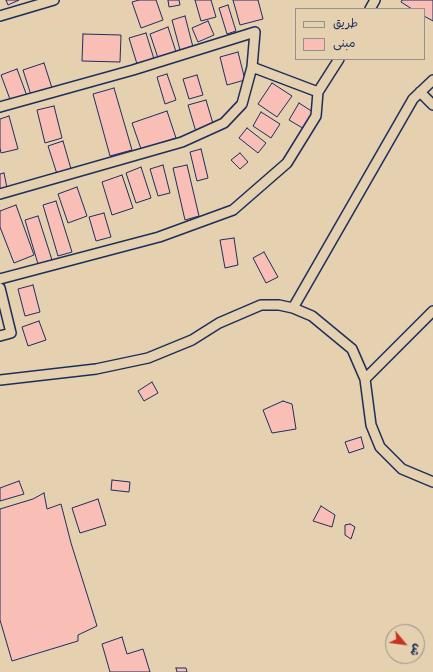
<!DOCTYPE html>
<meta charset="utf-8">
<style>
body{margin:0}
#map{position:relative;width:433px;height:672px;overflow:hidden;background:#e5d0af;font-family:Dekko,"Playpen Sans Arabic",sans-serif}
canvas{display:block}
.legend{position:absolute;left:295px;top:8px;width:130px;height:52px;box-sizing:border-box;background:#e5d0af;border:1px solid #94908f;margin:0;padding:5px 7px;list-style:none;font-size:12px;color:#1b2f5e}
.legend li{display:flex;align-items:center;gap:8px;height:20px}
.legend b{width:20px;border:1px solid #94908f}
.north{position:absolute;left:385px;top:624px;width:40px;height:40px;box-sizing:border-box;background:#e5d0af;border:1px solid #94908f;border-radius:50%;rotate:119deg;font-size:11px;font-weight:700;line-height:16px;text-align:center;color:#1b2f5e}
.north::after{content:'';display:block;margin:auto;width:14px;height:18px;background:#c8321e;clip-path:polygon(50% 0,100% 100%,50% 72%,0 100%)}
</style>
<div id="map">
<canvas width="433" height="672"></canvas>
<ul class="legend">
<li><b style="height:5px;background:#e5d0af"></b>طريق</li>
<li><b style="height:11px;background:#f9beb6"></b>مبنى</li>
</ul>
<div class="north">ش</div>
</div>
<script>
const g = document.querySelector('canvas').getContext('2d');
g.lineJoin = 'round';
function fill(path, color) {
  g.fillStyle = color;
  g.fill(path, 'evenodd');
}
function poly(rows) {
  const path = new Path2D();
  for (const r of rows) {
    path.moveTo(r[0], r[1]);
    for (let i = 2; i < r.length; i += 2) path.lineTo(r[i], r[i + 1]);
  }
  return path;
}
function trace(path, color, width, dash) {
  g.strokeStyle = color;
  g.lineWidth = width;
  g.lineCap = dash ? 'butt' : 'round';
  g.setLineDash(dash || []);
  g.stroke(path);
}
const building = poly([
 [6,0,19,0,8,5,6,0],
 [139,0,156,0,163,20,141,28,132,2,139,0],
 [168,0,179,0,180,5,169,7,168,0],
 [195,0,211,0,216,17,201,21,195,0],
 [233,0,258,0,263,19,240,25,233,0],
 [402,0,433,0,433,21,424,16,424,9,412,9,401,2,402,0],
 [228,5,236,31,227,34,219,8,228,5],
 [185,16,193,47,180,50,172,20,185,16],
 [208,21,214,35,198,42,192,28,208,21],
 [168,27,177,55,159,61,150,34,168,27],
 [146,33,154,59,137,64,129,38,146,33],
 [83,34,121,35,120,62,82,61,83,34],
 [238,52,245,80,227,85,220,57,238,52],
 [44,63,52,88,31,95,23,70,44,63],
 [17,69,27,96,11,102,1,75,17,69],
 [167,74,176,100,165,104,157,77,167,74],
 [197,75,203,95,189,99,183,79,197,75],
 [272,83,292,96,277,117,258,104,272,83],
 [114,88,132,150,110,156,93,94,114,88],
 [206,100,214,127,196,132,188,105,206,100],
 [299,103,316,114,306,130,289,120,299,103],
 [54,106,62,138,45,143,37,110,54,106],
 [167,111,176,138,141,149,132,123,167,111],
 [261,112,280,124,271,138,253,126,261,112],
 [9,116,18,149,1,153,0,148,0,119,9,116],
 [247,128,266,143,258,153,239,138,247,128],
 [63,141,71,169,57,174,48,146,63,141],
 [201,149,208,178,197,181,190,152,201,149],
 [240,153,248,162,240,169,231,160,240,153],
 [163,165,170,193,158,196,150,169,163,165],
 [187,165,199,216,185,220,173,168,187,165],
 [141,167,151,198,136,203,126,173,141,167],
 [4,173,7,188,0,189,0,174,4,173],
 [122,175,133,208,112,215,102,182,122,175],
 [77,187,87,216,68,223,58,194,77,187],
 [56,201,72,252,58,256,43,205,56,201],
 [16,205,34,255,14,263,0,227,0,211,16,205],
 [104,213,111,237,96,241,89,217,104,213],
 [38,216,52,260,38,264,25,220,38,216],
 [234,238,238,265,225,268,220,240,234,238],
 [264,252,278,277,266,283,253,258,264,252],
 [33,285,40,312,25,316,18,289,33,285],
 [39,321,46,340,28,346,22,327,39,321],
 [152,382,158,393,144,401,138,391,152,382],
 [283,401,292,404,296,429,272,433,263,410,283,401],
 [361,437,364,448,349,453,345,442,361,437],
 [112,480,130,482,129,492,111,490,112,480],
 [19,481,24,494,0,501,0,488,19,481],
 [44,493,47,509,61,504,71,543,97,626,78,635,78,641,12,661,0,620,0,509,33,499,44,493],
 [98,499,106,525,80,533,72,508,98,499],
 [321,506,335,515,332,527,313,521,321,506],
 [350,524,355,527,351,539,345,535,345,525,350,524],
 [122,637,127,654,143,649,150,672,110,672,102,644,122,637],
 [176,668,186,668,187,672,177,672,176,668]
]);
fill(building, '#f9beb6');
trace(building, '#1b2f5e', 1);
const minor = poly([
 [370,9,375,0],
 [0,16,54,0],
 [252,67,318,92],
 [420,92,433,105],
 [0,107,133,70,255,32,252,67,242,104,224,123,182,142,0,194],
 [0,279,159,237,233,210,287,163,316,116,318,92,339,59],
 [0,288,11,333,0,336],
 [293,308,413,99,433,80],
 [365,379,433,311],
 [0,380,96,369,148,358,192,340,219,323,261,305,279,305,293,308,312,316,352,349,365,379,371,425,380,447,402,469,433,482]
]);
trace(minor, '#1b2f5e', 12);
trace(minor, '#e5d0af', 9);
</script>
